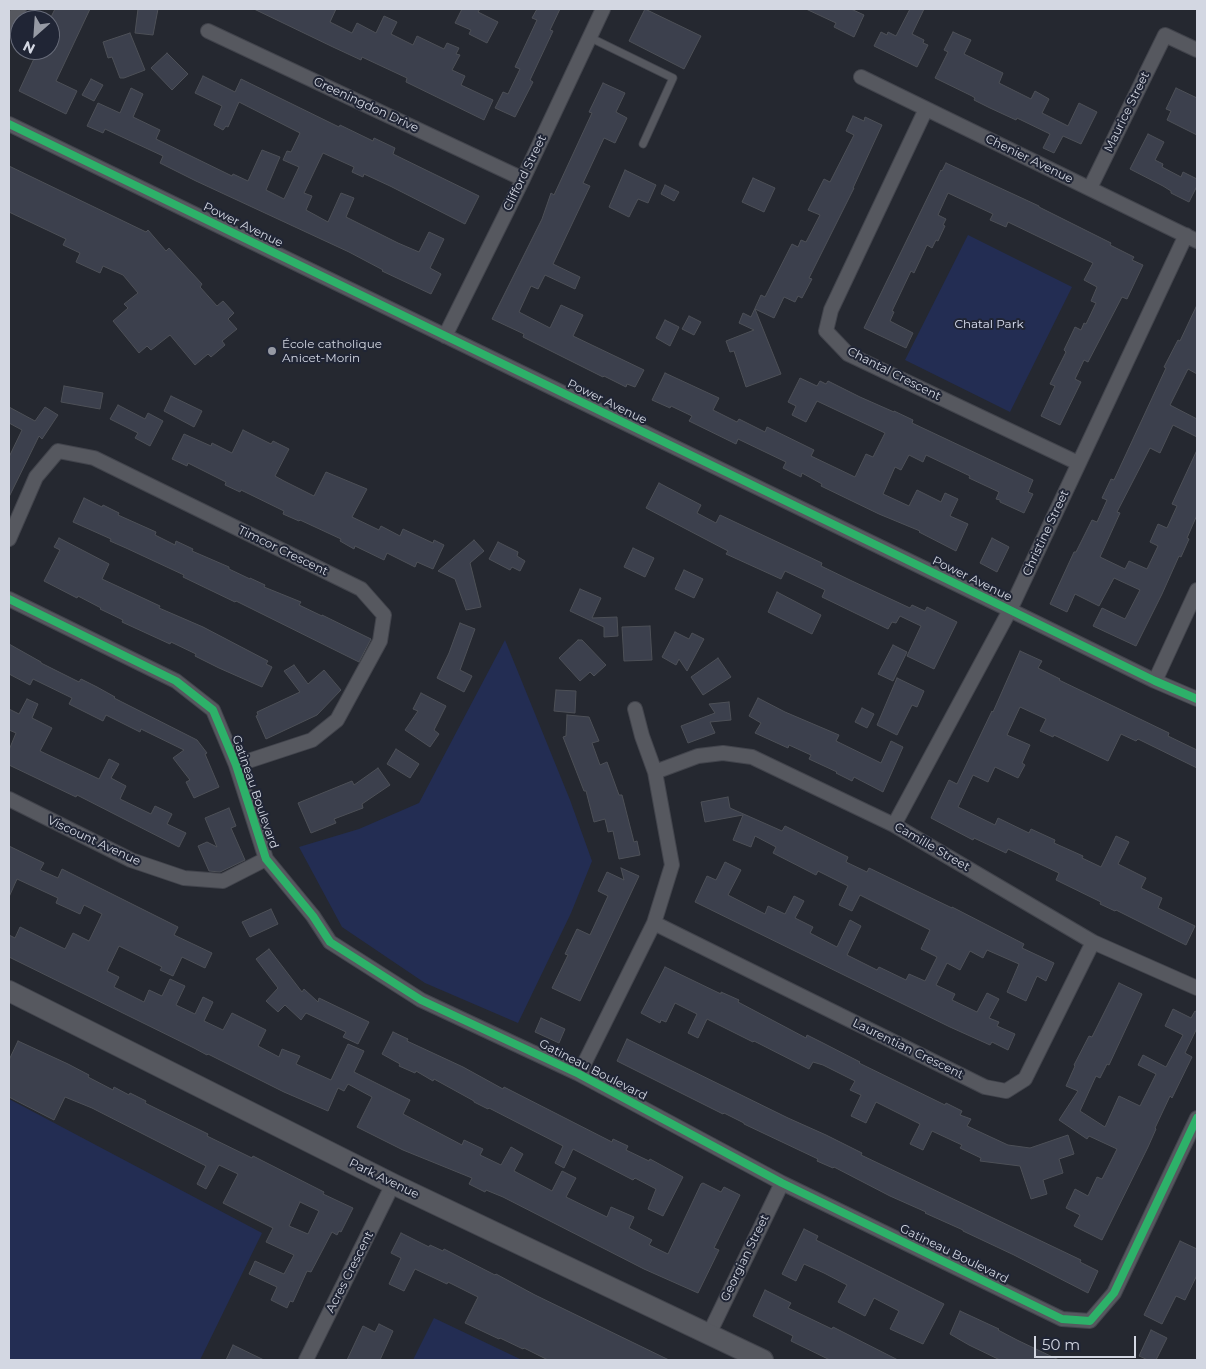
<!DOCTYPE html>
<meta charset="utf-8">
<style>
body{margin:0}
#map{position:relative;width:1206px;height:1369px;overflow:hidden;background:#252830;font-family:Montserrat,sans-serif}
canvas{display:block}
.frame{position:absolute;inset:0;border:10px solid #d3d7e2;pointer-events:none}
.north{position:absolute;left:10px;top:10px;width:50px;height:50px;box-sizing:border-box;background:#202535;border:1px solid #686c7a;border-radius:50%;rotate:206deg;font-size:14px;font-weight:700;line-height:20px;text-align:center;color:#d3d7e2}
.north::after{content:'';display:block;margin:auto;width:18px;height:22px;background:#969aa4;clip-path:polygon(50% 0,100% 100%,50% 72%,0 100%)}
.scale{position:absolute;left:1034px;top:1336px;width:102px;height:22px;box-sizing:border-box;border:2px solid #d3d7e2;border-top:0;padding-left:6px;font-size:15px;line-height:18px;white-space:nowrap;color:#d3d7e2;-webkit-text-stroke:4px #202535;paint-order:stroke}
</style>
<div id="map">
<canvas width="1206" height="1369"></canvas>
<div class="frame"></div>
<div class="north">N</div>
<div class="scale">50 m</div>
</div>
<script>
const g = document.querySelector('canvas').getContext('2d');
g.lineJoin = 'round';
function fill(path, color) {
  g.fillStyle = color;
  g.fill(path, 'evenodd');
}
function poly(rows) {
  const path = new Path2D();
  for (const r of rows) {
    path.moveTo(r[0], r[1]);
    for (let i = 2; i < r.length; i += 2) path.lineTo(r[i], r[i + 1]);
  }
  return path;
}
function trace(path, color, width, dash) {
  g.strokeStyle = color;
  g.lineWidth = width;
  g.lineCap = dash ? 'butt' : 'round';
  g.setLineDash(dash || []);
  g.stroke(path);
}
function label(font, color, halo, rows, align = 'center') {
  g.font = font + ' Montserrat,sans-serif';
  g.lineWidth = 4;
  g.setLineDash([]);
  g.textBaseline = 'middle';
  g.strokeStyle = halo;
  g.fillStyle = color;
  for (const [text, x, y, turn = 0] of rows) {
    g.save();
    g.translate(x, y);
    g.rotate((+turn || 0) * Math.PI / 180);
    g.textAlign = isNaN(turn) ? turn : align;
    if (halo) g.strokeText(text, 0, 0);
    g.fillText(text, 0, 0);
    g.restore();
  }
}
fill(poly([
 [968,235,1072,287,1010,412,905,360],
 [505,640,570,800,592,861,571,913,518,1023,425,983,342,927,299,847,359,829,419,803],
 [9,1099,262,1233,200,1360,9,1360],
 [434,1318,522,1360,413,1360]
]), '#232d53');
const building = poly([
 [55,9,90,9,56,81,77,91,66,114,19,91,38,50,50,50,50,19,55,9],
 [138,9,158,9,153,35,135,33,138,9],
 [254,9,336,9,330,22,352,33,357,23,376,33,384,16,397,22,391,34,413,45,417,36,444,49,447,43,459,48,456,54,460,55,452,70,465,76,461,85,493,100,484,120,406,82,407,78,362,57,361,60,333,47,254,9],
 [462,9,480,9,478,12,498,22,487,43,469,34,471,30,455,23,462,9],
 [537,9,560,9,550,30,553,31,530,80,533,82,515,117,495,108,503,92,508,94,520,69,515,67,537,20,532,18,537,9],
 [645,9,701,36,684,69,629,41,645,9],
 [806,9,851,9,864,15,854,37,834,27,836,23,806,9],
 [910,9,924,9,912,34,924,40,923,43,928,45,917,67,874,46,881,32,887,35,888,32,896,36,910,9],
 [953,32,971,40,964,54,1003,73,999,83,1031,99,1035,91,1049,99,1042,113,1068,126,1079,103,1097,112,1081,144,1063,136,1054,153,1043,148,1050,134,1017,118,1016,120,990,108,974,100,975,98,972,96,935,78,948,52,944,50,953,32],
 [130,33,145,70,124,78,120,78,112,57,108,58,103,42,130,33],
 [167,53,188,74,172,90,151,68,167,53],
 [203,76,235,92,241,79,339,127,340,125,373,141,374,138,395,148,393,154,479,196,465,224,390,186,364,174,363,177,352,172,354,167,323,153,304,193,312,196,306,210,328,222,341,193,354,198,346,217,398,243,419,252,429,232,444,239,430,268,441,274,431,294,382,271,383,270,349,252,196,181,160,163,163,156,105,129,103,133,87,126,98,103,120,113,131,88,143,94,133,117,160,130,156,139,232,176,233,174,248,181,262,150,280,157,266,190,284,199,299,167,283,160,287,151,291,152,300,133,239,102,228,127,226,126,223,130,214,125,222,106,195,93,203,76],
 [91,79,103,85,94,101,82,95,91,79],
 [603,83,625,93,616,112,627,118,615,143,604,138,583,183,590,186,553,264,580,277,575,289,545,275,538,289,531,286,519,312,550,328,561,305,583,315,573,336,644,370,635,387,627,384,626,387,604,376,603,377,523,337,524,334,492,319,542,219,551,193,554,195,592,113,589,112,603,83],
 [1176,88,1197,98,1197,135,1167,120,1171,111,1166,109,1176,88],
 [853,116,864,121,865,117,882,125,853,188,854,188,809,278,812,279,802,298,798,296,795,302,784,297,774,318,755,309,781,374,746,387,734,351,730,352,726,341,754,330,739,323,743,313,751,317,761,295,765,297,792,244,798,247,801,240,806,242,820,215,808,210,824,179,830,182,854,135,846,131,853,116],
 [1148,134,1164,142,1155,160,1163,164,1162,167,1181,177,1183,172,1197,179,1197,186,1189,202,1171,193,1171,191,1163,186,1130,169,1148,134],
 [946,163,1039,206,1039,207,1111,243,1110,245,1134,257,1132,260,1143,265,1127,299,1122,297,1088,362,1084,360,1075,379,1081,382,1060,425,1041,416,1055,386,1050,384,1066,352,1064,350,1075,327,1081,330,1084,323,1086,324,1096,303,1091,301,1097,287,1084,280,1093,263,1008,222,1006,227,990,220,993,214,948,193,938,215,946,219,943,225,945,226,938,241,936,240,932,248,927,245,914,273,911,271,892,311,894,312,890,321,913,333,906,348,864,328,941,170,942,171,946,163],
 [9,166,146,232,148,230,166,251,169,248,202,284,200,287,217,306,223,301,234,313,228,319,237,329,222,341,225,345,211,357,208,354,195,365,170,335,151,350,147,346,139,353,113,321,128,308,124,304,138,293,123,275,103,266,100,273,76,262,80,253,63,245,66,239,9,212,9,166],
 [625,170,656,185,648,203,638,199,629,217,609,207,625,170],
 [753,178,775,188,764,212,742,202,753,178],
 [665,185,679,192,674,201,661,194,665,185],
 [1197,305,1197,374,1188,369,1170,405,1197,419,1197,437,1173,425,1160,453,1150,448,1117,512,1120,513,1100,557,1125,569,1129,561,1147,569,1158,546,1150,542,1158,524,1167,528,1177,506,1172,504,1197,450,1197,515,1187,538,1189,539,1181,557,1179,556,1162,594,1136,646,1093,626,1102,608,1125,619,1140,590,1114,578,1099,606,1075,594,1067,612,1050,604,1074,552,1076,552,1092,520,1097,522,1107,500,1102,498,1111,479,1114,480,1166,368,1164,367,1178,340,1180,341,1197,305],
 [689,316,701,322,694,335,682,329,689,316],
 [665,320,679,327,670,346,656,338,665,320],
 [665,373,719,398,713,410,737,422,739,419,765,432,767,427,814,450,811,456,855,477,866,454,873,457,885,433,817,401,806,422,792,415,796,406,788,402,800,378,817,386,820,381,826,384,828,381,860,397,894,412,894,411,913,420,912,423,1033,480,1028,492,1033,494,1024,513,1000,502,1000,500,996,499,999,492,969,478,970,476,926,455,923,462,909,455,901,470,895,467,883,494,909,506,917,490,941,502,945,493,958,499,950,516,968,524,956,551,919,532,920,531,879,514,821,486,822,484,802,473,801,477,783,468,786,462,738,439,736,444,689,421,692,416,671,406,670,408,652,400,665,373],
 [64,386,103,393,100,409,61,402,64,386],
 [171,396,202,411,194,427,164,411,171,396],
 [118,405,145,419,148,413,163,421,150,446,135,438,138,433,110,419,118,405],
 [9,407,35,421,45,407,58,415,42,439,39,436,9,497,9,457,22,430,9,423,9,407],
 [243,430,271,444,273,441,289,449,275,476,284,481,314,496,326,472,367,489,352,517,379,530,381,526,400,536,403,529,433,543,434,540,444,545,433,569,417,562,415,567,387,553,384,560,355,546,354,549,340,541,341,539,300,520,299,521,283,514,284,511,241,490,240,492,225,485,226,482,188,463,187,466,172,459,184,434,211,446,212,443,232,453,243,430],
 [659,483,701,505,697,513,716,523,720,515,822,563,821,566,852,581,910,608,912,605,925,611,927,607,957,622,934,669,907,656,921,626,900,616,896,623,892,622,888,629,822,597,825,590,785,571,781,579,726,554,728,551,646,508,659,483],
 [84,498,102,507,103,505,119,513,118,515,156,532,155,535,175,545,176,541,193,549,192,551,229,567,229,569,250,579,250,578,265,585,264,587,301,602,299,605,322,616,322,615,371,639,359,662,236,601,235,602,183,577,184,575,126,548,110,541,111,539,73,522,84,498],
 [59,538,109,564,102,579,160,606,159,608,203,627,268,661,266,664,272,667,262,687,219,668,195,656,196,654,171,642,170,644,122,622,123,620,100,609,101,608,78,596,77,598,44,581,60,550,54,547,59,538],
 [992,538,1009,547,997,572,980,563,992,538],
 [474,540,484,551,470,563,481,607,466,610,455,579,438,571,474,540],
 [498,542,518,552,517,556,525,561,520,571,512,567,510,570,489,559,498,542],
 [633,548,654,558,645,577,624,567,633,548],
 [684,570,703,579,694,598,675,589,684,570],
 [580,589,601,598,592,618,617,617,618,636,604,637,604,627,570,611,580,589],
 [777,592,821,615,812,634,768,612,777,592],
 [460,623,475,629,460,670,472,676,464,692,437,678,449,653,460,623],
 [650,626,652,660,624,661,622,627,650,626],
 [675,632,689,639,692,633,704,639,687,671,679,659,676,665,662,657,675,632],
 [578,640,582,640,606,665,594,676,590,672,580,681,559,658,578,640],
 [9,644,41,662,41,663,79,682,81,679,97,687,115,697,114,698,197,740,207,753,205,754,219,787,194,798,186,782,190,780,173,758,184,750,141,729,140,732,106,715,103,721,69,704,72,698,33,679,30,685,9,674,9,644],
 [893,645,907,652,893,681,878,674,893,645],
 [1020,651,1042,661,1038,668,1060,679,1059,680,1169,733,1168,736,1197,750,1197,768,1138,739,1136,741,1121,734,1108,761,1054,735,1053,737,1040,731,1046,719,1020,707,1007,735,1030,745,1022,763,1025,765,1018,778,995,767,988,782,973,775,958,807,995,825,998,818,1029,833,1031,829,1055,840,1054,843,1083,856,1082,858,1101,867,1116,836,1129,842,1118,864,1146,878,1141,888,1162,898,1158,908,1195,926,1186,945,1116,910,1115,911,1100,904,1101,902,1056,880,1059,873,1008,849,1006,853,974,838,973,840,931,818,949,780,957,784,992,711,993,712,1020,651],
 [718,658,731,677,703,695,691,677,718,658],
 [294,665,308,684,324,670,341,690,317,715,266,739,256,716,258,715,257,712,300,692,284,671,294,665],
 [897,678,924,691,917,707,912,705,897,735,877,725,897,678],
 [556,690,576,691,575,713,554,711,556,690],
 [421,693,446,706,434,730,439,734,430,747,405,730,418,711,413,709,421,693],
 [758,698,785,712,839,735,836,741,881,763,891,741,903,747,883,792,854,777,852,781,836,773,837,772,809,759,811,755,789,745,788,748,755,733,761,723,749,716,758,698],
 [27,699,38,704,32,718,52,728,40,751,99,779,109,759,119,764,111,778,126,786,120,799,151,814,155,806,172,814,167,824,186,833,179,847,77,795,76,797,9,765,9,750,16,733,9,730,9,709,19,714,27,699],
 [729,702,731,720,710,722,715,733,688,743,681,726,715,713,709,704,729,702],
 [862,708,874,714,867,728,855,722,862,708],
 [567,715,589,717,599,741,592,743,600,765,607,762,619,795,622,795,634,842,637,841,640,855,619,859,613,831,608,832,605,819,594,822,586,791,584,791,563,737,566,736,567,715],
 [396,749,419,764,410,778,387,764,396,749],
 [378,768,390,785,362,804,363,808,334,819,336,823,311,833,298,803,352,781,354,785,378,768],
 [728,797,730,808,782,831,785,826,848,857,846,862,867,872,869,868,952,908,952,907,1024,944,1022,948,1054,963,1046,981,1037,976,1026,1001,1007,992,1019,964,987,950,983,958,970,951,960,970,947,963,936,985,955,994,952,1000,977,1012,987,993,999,999,989,1018,999,1022,997,1026,1015,1034,1008,1050,992,1042,990,1045,950,1027,695,902,707,876,716,880,725,862,741,870,728,895,765,914,768,906,785,914,794,896,804,901,795,918,813,927,810,933,837,947,850,920,861,926,847,955,877,970,879,967,906,980,909,974,925,981,937,957,921,949,930,930,860,895,852,911,839,905,848,886,818,871,816,875,773,853,776,847,755,836,751,847,733,840,743,815,705,822,701,802,728,797],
 [229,808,236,826,231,828,245,860,220,872,209,871,198,846,207,842,217,847,205,818,229,808],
 [9,846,44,863,40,870,58,878,62,869,178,927,174,935,212,953,205,968,182,957,173,976,160,970,162,967,119,946,107,971,119,977,114,987,144,1002,149,990,162,996,170,979,185,986,176,1005,195,1014,203,997,213,1002,204,1021,223,1030,232,1013,266,1030,258,1046,279,1057,282,1049,300,1056,296,1064,331,1080,348,1044,364,1051,354,1072,410,1100,403,1114,462,1145,464,1140,483,1149,480,1155,501,1165,511,1147,523,1154,514,1171,552,1191,562,1171,576,1178,566,1197,607,1217,611,1207,634,1217,629,1228,652,1240,649,1245,668,1254,701,1184,703,1183,721,1192,724,1187,740,1195,714,1248,719,1250,698,1293,644,1269,503,1197,486,1190,485,1192,469,1184,472,1178,403,1150,357,1127,372,1097,348,1084,344,1091,338,1088,328,1111,284,1092,208,1054,207,1055,194,1048,9,957,9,935,15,938,20,927,65,949,73,933,89,941,102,914,84,905,80,914,56,903,58,898,17,879,9,897,9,846],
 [621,868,639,876,580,1001,552,988,568,955,565,954,577,929,590,935,608,896,598,891,607,872,624,880,621,868],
 [271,909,278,924,250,937,242,922,271,909],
 [269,949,302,992,304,989,318,1002,319,998,369,1022,358,1044,343,1037,346,1032,306,1013,301,1020,285,1005,278,1012,266,1001,278,988,256,959,269,949],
 [665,967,721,994,721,992,739,1000,738,1002,806,1038,807,1035,821,1042,860,1062,859,1063,945,1105,946,1103,962,1111,960,1115,971,1119,967,1126,1008,1145,1030,1148,1068,1135,1074,1154,1059,1159,1063,1173,1043,1180,1047,1194,1031,1199,1020,1166,980,1161,981,1158,960,1148,962,1145,932,1131,923,1150,910,1144,920,1124,876,1102,866,1123,851,1116,861,1095,850,1090,855,1081,823,1065,813,1062,809,1069,754,1041,753,1042,707,1019,698,1038,688,1033,697,1014,675,1003,666,1022,661,1020,660,1023,641,1013,665,967],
 [1119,983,1142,994,1109,1065,1107,1064,1100,1078,1096,1076,1080,1111,1105,1127,1119,1096,1140,1106,1156,1074,1138,1065,1143,1055,1166,1067,1183,1035,1165,1026,1173,1009,1191,1018,1195,1011,1197,1012,1197,1028,1185,1053,1192,1057,1172,1098,1170,1096,1155,1128,1156,1129,1148,1147,1102,1240,1074,1226,1080,1215,1066,1208,1075,1189,1088,1196,1097,1177,1102,1179,1117,1149,1089,1136,1087,1139,1059,1120,1078,1091,1066,1086,1075,1066,1074,1065,1089,1036,1092,1037,1119,983],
 [541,1018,565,1029,559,1043,535,1032,541,1018],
 [393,1032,408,1039,407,1041,463,1067,503,1089,504,1087,612,1142,613,1139,628,1146,626,1150,649,1161,650,1159,683,1177,663,1216,648,1209,656,1189,635,1178,633,1180,573,1149,564,1168,555,1163,563,1146,489,1108,488,1109,474,1102,474,1101,434,1079,433,1081,416,1071,415,1073,399,1066,400,1064,382,1054,393,1032],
 [627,1039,788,1118,826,1135,862,1153,861,1155,1081,1260,1080,1262,1098,1271,1088,1293,1014,1255,963,1231,963,1230,925,1213,926,1212,890,1196,834,1167,833,1168,817,1161,818,1159,744,1124,744,1123,724,1113,723,1114,617,1061,627,1039],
 [18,1041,68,1064,89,1075,88,1077,113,1090,114,1087,129,1095,130,1093,146,1101,145,1103,208,1134,207,1136,252,1158,253,1156,324,1192,323,1194,353,1208,341,1232,339,1231,337,1235,332,1232,311,1272,307,1271,293,1302,290,1301,287,1308,271,1300,277,1287,249,1274,255,1261,284,1274,294,1255,266,1242,273,1228,223,1203,238,1174,219,1165,206,1189,197,1184,206,1166,92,1108,65,1097,54,1120,9,1097,9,1060,18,1041],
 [300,1202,319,1211,308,1234,289,1226,300,1202],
 [804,1229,818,1236,816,1240,944,1304,923,1344,890,1329,899,1311,874,1298,865,1316,838,1302,847,1285,824,1273,804,1264,796,1281,782,1274,804,1229],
 [401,1233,429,1247,430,1245,443,1251,444,1249,495,1275,496,1274,535,1295,669,1360,548,1360,524,1348,523,1349,500,1338,499,1339,465,1323,478,1297,448,1282,447,1284,415,1269,404,1291,389,1284,401,1258,391,1253,401,1233],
 [1180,1241,1197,1249,1197,1275,1185,1300,1176,1296,1162,1324,1144,1315,1180,1241],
 [765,1290,791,1303,788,1308,832,1329,833,1327,898,1360,830,1360,791,1341,793,1336,753,1316,765,1290],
 [960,1311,999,1329,998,1330,1017,1340,1059,1360,1000,1360,969,1345,950,1334,960,1311],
 [379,1324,393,1331,380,1360,347,1360,363,1326,375,1332,379,1324],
 [1151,1330,1167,1338,1156,1360,1148,1360,1139,1356,1151,1330],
 [233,1345,264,1360,226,1360,233,1345]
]);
fill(building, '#3c404d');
trace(building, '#4d5057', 1);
const lane = poly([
 [589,37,673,78,643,144]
]);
const street = poly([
 [9,29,19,9],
 [208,31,523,179],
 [861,77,1197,241],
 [926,109,831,310,826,331,848,354,1078,463],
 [9,124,1010,610,1155,681,1197,699],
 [1090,188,1165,35,1197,50],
 [445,336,523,179,603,9],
 [9,539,36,477,58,451,94,458,361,589,384,615,380,641,337,720,312,740,236,765],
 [9,599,176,681,213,710,236,765,266,859,313,916,330,942,421,1000,579,1074,782,1183,1062,1319,1090,1321,1114,1293,1197,1118],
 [1155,681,1197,590],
 [655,772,698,756,723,753,752,757,894,825,1093,942,1197,988],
 [9,799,131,860,184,878,223,881,266,859],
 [894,825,1010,610,1186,235],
 [654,923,985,1087,1006,1091,1025,1079,1093,942],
 [579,1074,654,923,672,865,655,772,642,736,635,709],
 [709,1334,782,1183],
 [306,1360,393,1184]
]);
const secondary = poly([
 [9,991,393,1184,763,1360]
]);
trace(lane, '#42444c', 9);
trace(street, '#42444c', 16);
trace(secondary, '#42444c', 22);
trace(lane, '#56585f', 7);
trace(street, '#56585f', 14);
trace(secondary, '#56585f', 20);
trace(poly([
 [9,124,1010,610,1155,681,1197,699],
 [9,599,176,681,213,710,236,765,266,859,313,916,330,942,421,1000,579,1074,782,1183,1062,1319,1090,1321,1114,1293,1197,1118]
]), '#2db169', 8);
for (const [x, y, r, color] of [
 [272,351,5,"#969aa4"]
]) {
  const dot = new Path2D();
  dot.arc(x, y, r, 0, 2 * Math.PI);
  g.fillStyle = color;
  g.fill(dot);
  trace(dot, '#202535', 2);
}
label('12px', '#d3d7e2', '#202535', [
 ["Greeningdon Drive",366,105,25],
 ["Maurice Street",1127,112,-64],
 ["Chenier Avenue",1029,159,26],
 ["Clifford Street",525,173,-64],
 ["Power Avenue",243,225,26],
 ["Chantal Crescent",894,374,27],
 ["Power Avenue",607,402,26],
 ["Christine Street",1046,533,-65],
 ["Timcor Crescent",283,551,26],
 ["Power Avenue",972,579,26],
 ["Gatineau Boulevard",255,792,71],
 ["Viscount Avenue",94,841,25],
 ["Camille Street",932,847,30],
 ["Laurentian Crescent",908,1049,26],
 ["Gatineau Boulevard",593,1070,27],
 ["Park Avenue",384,1179,26],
 ["Gatineau Boulevard",954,1254,26],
 ["Georgian Street",745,1258,-64],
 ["Acres Crescent",350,1272,-63]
]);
label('12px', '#dbe0f1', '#202535', [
 ["Chatal Park",989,324]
]);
label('12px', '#d3d7e2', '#202535', [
 ["École catholique",282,344],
 ["Anicet-Morin",282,358]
], 'left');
</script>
